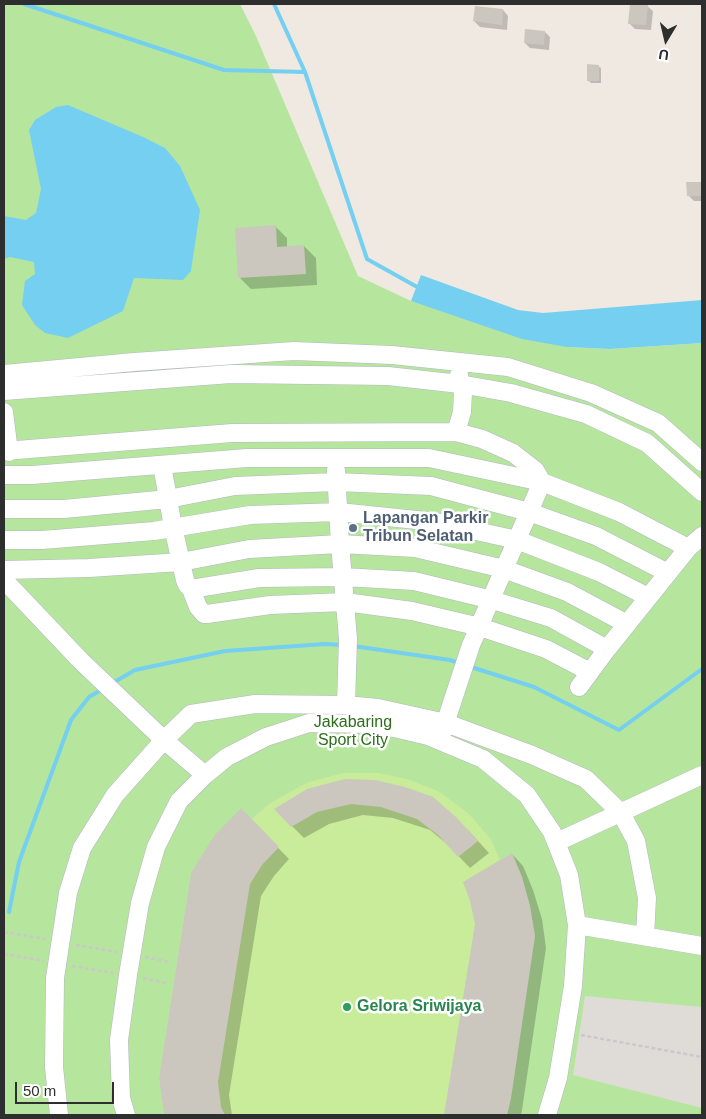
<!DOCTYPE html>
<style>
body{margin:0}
#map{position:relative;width:706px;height:1119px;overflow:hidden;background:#efe9e1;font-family:Arial,sans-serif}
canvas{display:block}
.frame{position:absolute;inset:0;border:5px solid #2e2e2e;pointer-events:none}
.north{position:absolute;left:641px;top:15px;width:50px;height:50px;-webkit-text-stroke:4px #fff;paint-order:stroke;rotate:189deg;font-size:14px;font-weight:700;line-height:20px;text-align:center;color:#2e2e2e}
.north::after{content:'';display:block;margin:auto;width:18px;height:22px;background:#2e2e2e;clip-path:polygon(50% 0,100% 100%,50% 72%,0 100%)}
.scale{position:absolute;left:15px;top:1082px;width:99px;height:22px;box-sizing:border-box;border:2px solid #2e2e2e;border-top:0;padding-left:6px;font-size:15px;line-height:18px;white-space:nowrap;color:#2e2e2e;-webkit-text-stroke:4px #fff;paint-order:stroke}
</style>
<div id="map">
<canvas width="706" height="1119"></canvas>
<div class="frame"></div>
<div class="north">U</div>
<div class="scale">50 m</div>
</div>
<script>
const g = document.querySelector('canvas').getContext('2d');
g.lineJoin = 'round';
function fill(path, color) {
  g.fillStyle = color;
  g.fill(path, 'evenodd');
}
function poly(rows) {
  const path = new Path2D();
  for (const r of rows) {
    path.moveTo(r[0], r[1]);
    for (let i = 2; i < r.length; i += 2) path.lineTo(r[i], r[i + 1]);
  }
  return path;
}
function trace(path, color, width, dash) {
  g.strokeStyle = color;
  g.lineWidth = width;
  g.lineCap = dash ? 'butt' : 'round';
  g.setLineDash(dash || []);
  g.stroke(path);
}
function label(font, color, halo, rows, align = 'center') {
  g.font = font + ' Arial,sans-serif';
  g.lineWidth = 5;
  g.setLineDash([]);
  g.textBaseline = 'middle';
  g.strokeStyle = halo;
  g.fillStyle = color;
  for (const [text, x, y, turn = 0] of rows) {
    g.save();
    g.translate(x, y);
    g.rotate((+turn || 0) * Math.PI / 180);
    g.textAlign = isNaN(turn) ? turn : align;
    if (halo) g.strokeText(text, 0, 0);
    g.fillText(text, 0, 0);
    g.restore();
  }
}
fill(poly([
 [4,4,240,4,256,36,358,276,411,301,567,347,610,349,702,343,702,1115,4,1115]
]), '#b6e59e');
fill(poly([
 [343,773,378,773,407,779,438,791,468,813,490,838,500,860,512,853,522,877,530,906,535,936,511,1098,507,1115,164,1115,159,1078,191,873,269,804,306,783]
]), '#c9ec9a');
fill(poly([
 [585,996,702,1007,702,1108,573,1075]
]), '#dfdcd8');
fill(poly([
 [68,105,143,137,165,148,180,166,200,210,191,271,183,280,134,278,123,311,68,338,45,333,35,325,22,305,25,281,35,274,34,262,10,257,4,259,4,216,26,220,36,213,41,189,29,130,35,120,56,107],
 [421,275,518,310,543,313,702,300,702,343,610,349,567,347,522,339,411,301]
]), '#75cff0');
fill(poly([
 [647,6,653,11,651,30,635,29,629,23],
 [503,10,508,16,507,30,480,27,474,21],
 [545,32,550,37,549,50,530,48,525,43],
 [598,66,601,68,601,83,591,83,588,80],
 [688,183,702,183,702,201,694,201,688,195],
 [275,226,287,238,287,248,304,246,316,258,317,285,251,289,240,278],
 [345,780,468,830,489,853,470,868,447,844,430,830,393,818,363,815,329,824,304,838,292,826],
 [241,810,289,859,274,876,261,896,229,1095,232,1115,165,1115,160,1078],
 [512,854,523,866,533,890,542,919,546,948,522,1110,521,1115,445,1115,476,924]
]), '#0003');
trace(poly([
 [24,4,224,70,305,72],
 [274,4,305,72,367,259,419,288],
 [353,646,450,660,459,663],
 [468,666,534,687,619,730,702,669],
 [111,684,135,670,225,651,325,644,343,645],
 [9,912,19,862,71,720,89,697,103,689]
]), '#75cff0', 4);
fill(poly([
 [630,4,648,4,646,25,628,24],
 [475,6,503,9,502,25,473,21],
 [525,29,545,31,544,45,524,43],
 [587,64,599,65,599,81,587,81],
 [686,182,702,182,702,196,687,196],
 [276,225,277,247,304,245,306,274,238,278,235,228],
 [345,779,375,780,405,787,433,797,456,817,478,841,458,857,438,835,417,819,381,807,351,804,317,812,291,827,274,809,307,789],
 [241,808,279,847,262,865,250,884,218,1082,221,1107,225,1115,164,1115,159,1078,191,873,214,836],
 [512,853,522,877,530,906,535,936,511,1098,507,1115,444,1115,475,924,470,901,463,882]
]), '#cbc7bf');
const minor = poly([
 [4,374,134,362,294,351,392,355,508,367,591,393,658,423,702,462],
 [4,391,231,374,388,376,460,384,511,393,586,414,647,443,702,492],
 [4,412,9,452],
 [456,432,462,412,463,392,460,384,459,375],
 [4,451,232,433,456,432,482,439,513,453,535,470,542,482,471,645,442,733],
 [162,465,173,527,185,580,187,585,191,589,259,578,343,577,414,581,492,600,551,618,607,649],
 [336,470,340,544,348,639,346,705],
 [4,475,32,475,247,458,429,458,542,482,619,512,688,548,607,649,579,687],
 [4,509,64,509,168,499,235,486,336,482,431,486,529,512,596,536,668,573],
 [4,540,42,540,154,531,250,515,339,512,436,522,517,540,599,572,648,597],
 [688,548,702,536],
 [4,570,89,568,181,562,249,549,340,544,415,548,504,569,567,592,627,624],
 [4,580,81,661,164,740,205,775],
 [191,589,198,607,204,614,207,614,270,605,345,602,412,611,480,627,546,649,590,672],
 [557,842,702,775],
 [577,925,702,946],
 [59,1115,54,1067,55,978,68,893,82,848,115,795,164,740,191,714,255,704,346,705,378,708,446,723,532,755,586,779,621,813,636,841,647,898,645,936],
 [126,1115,121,1098,119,1040,128,975,140,903,156,847,179,801,205,775,227,757,266,737,309,723,375,724,403,730,428,736,483,759,527,795,552,832,569,875,577,925,573,986,558,1078,547,1115]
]);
trace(minor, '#b4b7c1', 19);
trace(poly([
 [4,932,46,939],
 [76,945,117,952],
 [4,954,44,961],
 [145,957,170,962],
 [72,966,113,973],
 [143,978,166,983],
 [581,1035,702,1057]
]), '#c9c9c9', 2.5, [4, 2.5]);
trace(minor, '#fff', 18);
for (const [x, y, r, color] of [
 [353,528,5,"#5c6f8a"],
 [347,1007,5,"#2e9e5b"]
]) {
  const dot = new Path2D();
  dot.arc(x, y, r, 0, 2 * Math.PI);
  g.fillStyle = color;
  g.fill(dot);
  trace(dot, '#fff', 2);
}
label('bold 16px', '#4e5e75', '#fff', [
 ["Lapangan Parkir",363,519],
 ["Tribun Selatan",363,537]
], 'left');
label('16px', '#2c6e1b', '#fff', [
 ["Jakabaring",353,723],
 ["Sport City",353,741]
]);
label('bold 16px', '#27864d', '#fff', [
 ["Gelora Sriwijaya",357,1007]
], 'left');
</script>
